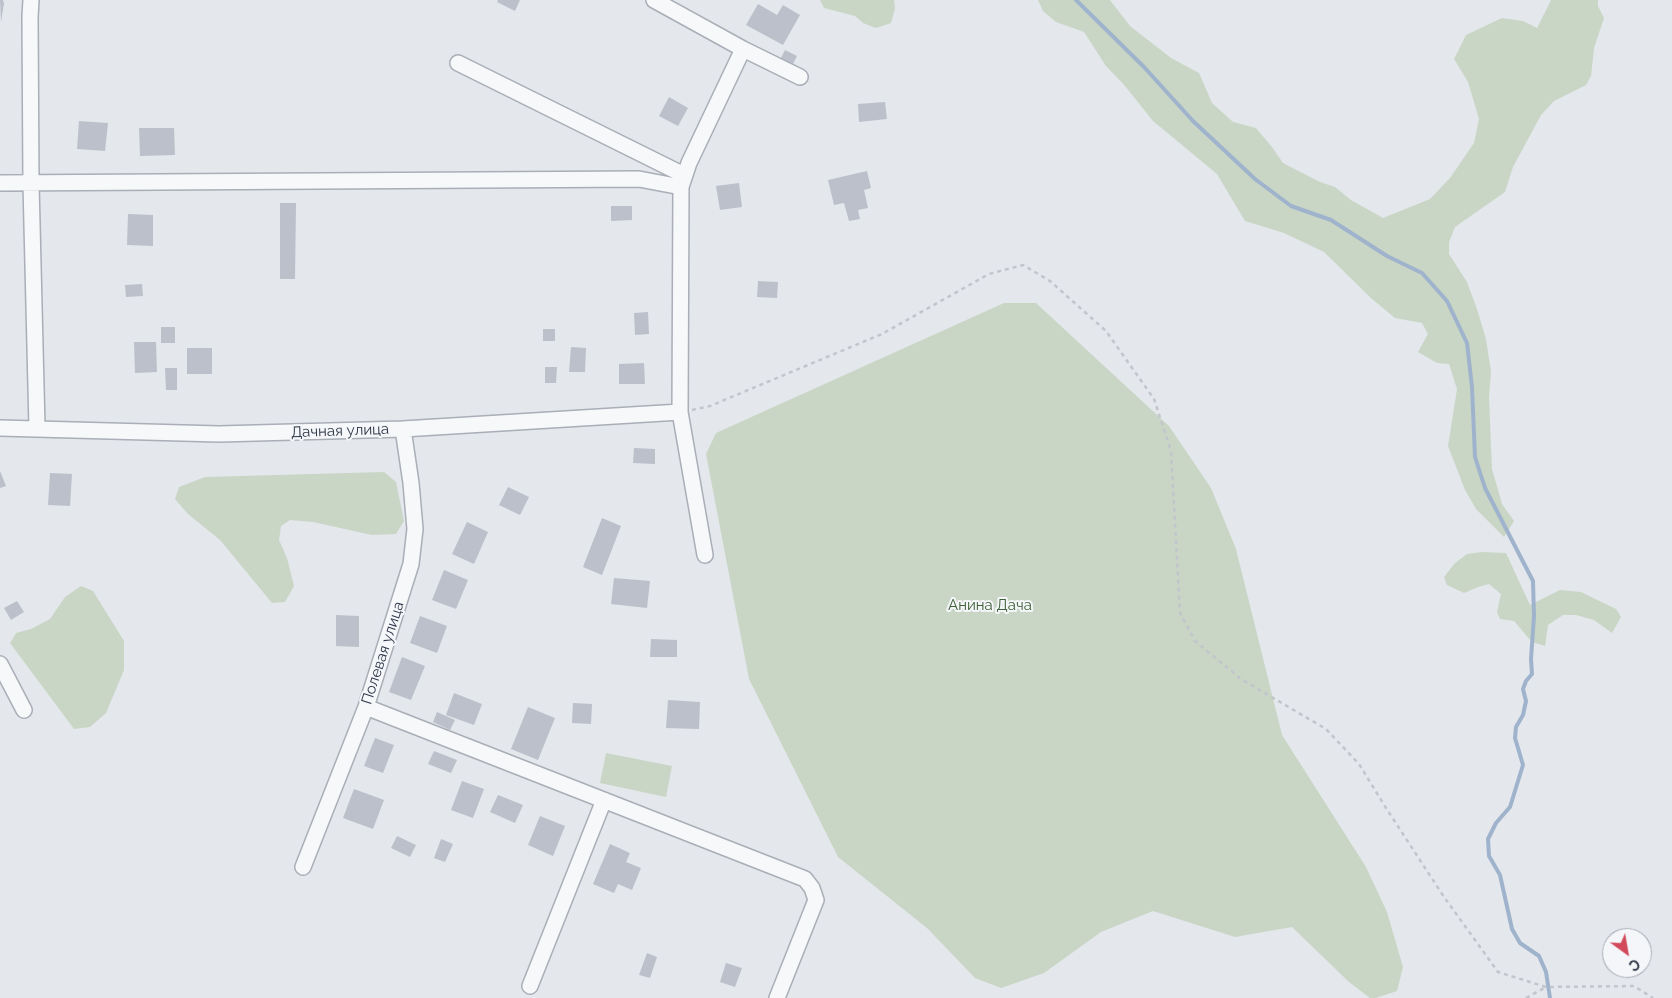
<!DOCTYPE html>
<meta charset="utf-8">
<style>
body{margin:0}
#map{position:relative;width:1672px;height:998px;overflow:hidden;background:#e4e7ec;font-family:Raleway,sans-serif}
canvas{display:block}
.north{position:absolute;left:1602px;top:928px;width:50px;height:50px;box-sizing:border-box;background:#f4f6f9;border:1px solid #a4a8b1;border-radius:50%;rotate:148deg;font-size:14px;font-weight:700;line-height:20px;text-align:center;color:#2b3445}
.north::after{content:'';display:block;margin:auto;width:18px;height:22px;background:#d1495b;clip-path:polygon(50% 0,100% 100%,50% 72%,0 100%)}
</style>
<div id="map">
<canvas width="1672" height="998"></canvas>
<div class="north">С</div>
</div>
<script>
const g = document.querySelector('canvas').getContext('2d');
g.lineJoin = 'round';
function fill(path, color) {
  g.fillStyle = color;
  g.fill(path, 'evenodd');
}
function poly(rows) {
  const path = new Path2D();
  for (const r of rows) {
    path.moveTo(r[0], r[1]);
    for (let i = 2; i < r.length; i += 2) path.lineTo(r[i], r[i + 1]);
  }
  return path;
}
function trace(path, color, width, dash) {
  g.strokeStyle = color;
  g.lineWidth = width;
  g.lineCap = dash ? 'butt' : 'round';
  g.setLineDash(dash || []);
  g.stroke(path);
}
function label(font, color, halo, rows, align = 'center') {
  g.font = font + ' Raleway,sans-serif';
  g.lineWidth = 4;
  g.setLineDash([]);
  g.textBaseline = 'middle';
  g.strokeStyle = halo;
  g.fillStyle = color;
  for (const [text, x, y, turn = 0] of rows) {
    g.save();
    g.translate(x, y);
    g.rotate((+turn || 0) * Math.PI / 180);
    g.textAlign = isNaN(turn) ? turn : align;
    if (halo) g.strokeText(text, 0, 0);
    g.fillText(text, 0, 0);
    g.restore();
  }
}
fill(poly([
 [820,0,894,0,895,9,891,23,876,28,863,23,855,16,824,8],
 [1038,0,1110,0,1130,26,1171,58,1199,73,1212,103,1233,122,1256,128,1272,147,1283,163,1320,182,1335,187,1351,200,1383,218,1430,199,1450,178,1474,143,1479,119,1468,82,1454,59,1466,35,1502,18,1523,21,1537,28,1551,0,1598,0,1598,6,1604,18,1594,48,1591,76,1586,85,1554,101,1541,115,1513,167,1505,192,1455,227,1449,242,1449,254,1467,282,1477,309,1486,339,1491,372,1489,397,1492,469,1502,504,1514,521,1504,537,1476,509,1465,490,1448,446,1457,389,1449,364,1437,363,1418,352,1428,334,1422,323,1395,318,1372,299,1324,252,1284,233,1245,221,1217,174,1153,121,1125,86,1106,66,1084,32,1056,22,1043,11],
 [1004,303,1036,303,1169,426,1211,488,1236,549,1282,735,1366,867,1387,912,1403,967,1397,991,1376,998,1370,998,1349,982,1292,927,1235,937,1153,911,1101,932,1044,973,1001,988,975,978,927,928,838,857,749,679,706,454,716,433],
 [384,472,396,482,404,521,396,534,372,535,313,522,290,520,281,526,279,540,287,558,294,586,285,602,272,603,220,540,188,514,175,499,179,487,205,477],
 [1482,552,1506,553,1530,605,1560,590,1581,592,1616,609,1621,617,1612,633,1594,620,1576,615,1563,615,1548,625,1545,646,1532,642,1514,621,1500,619,1497,612,1501,594,1489,584,1478,587,1464,593,1447,585,1444,577,1455,563,1467,554],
 [81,586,93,591,124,641,124,670,106,713,90,727,74,729,10,643,16,633,31,629,50,619,65,597],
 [606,753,672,766,666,797,600,783]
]), '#c9d6c5');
trace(poly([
 [1076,0,1144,67,1193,121,1255,179,1291,206,1331,220,1387,256,1422,273,1447,301,1467,343,1472,387,1475,457,1485,488,1533,581,1534,616,1531,659,1532,674,1526,681,1523,689,1526,701,1523,715,1516,727,1515,738,1523,765,1510,807,1496,823,1488,839,1489,856,1500,875,1512,929,1520,943,1539,956,1546,972,1550,998]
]), '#9fb4cc', 4);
fill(poly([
 [0,0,3,0,4,3,1,22],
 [498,0,520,0,515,11,497,2],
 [758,4,777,15,783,5,800,15,783,45,746,25],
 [785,50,797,56,792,66,780,60],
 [669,97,688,108,678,126,659,116],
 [885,102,887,119,859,122,858,104],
 [79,121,108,123,105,151,77,149],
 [139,128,174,128,175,155,140,156],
 [867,171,871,188,864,190,868,208,858,210,860,219,849,221,844,203,834,205,828,180],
 [739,183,742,207,720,210,716,186],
 [280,203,296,203,295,279,280,279],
 [611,206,632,206,632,220,611,221],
 [128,214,153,215,153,246,127,245],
 [758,281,778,282,777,298,757,297],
 [142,284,143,296,126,297,125,285],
 [648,312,649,334,635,335,634,313],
 [161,327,175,327,175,343,161,343],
 [543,329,555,329,555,341,543,341],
 [134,342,156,342,157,372,135,373],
 [571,347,586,348,585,372,569,372],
 [187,348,212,348,212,374,187,374],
 [644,363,645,384,619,384,619,364],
 [545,367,557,367,556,383,545,383],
 [165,368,177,368,177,390,166,390],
 [634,448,655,449,655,464,633,463],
 [0,471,6,486,0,488],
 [50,473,72,474,70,506,48,505],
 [508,487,529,497,520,515,499,505],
 [602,518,621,526,602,575,583,567],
 [467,522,488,532,474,564,452,554],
 [444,570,468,580,456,609,432,600],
 [614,578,650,581,647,608,611,604],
 [17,601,24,612,11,620,4,608],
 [336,615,359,616,359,647,336,646],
 [420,616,447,626,437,653,410,643],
 [651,639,677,640,677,657,650,657],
 [402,657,425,666,411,700,389,692],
 [454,693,482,704,474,725,446,715],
 [668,700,700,702,699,729,666,728],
 [573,703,592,704,591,724,572,723],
 [528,707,555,718,538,760,511,749],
 [437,712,455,720,450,730,433,722],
 [375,738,394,745,383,773,364,766],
 [434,751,457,760,451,773,428,764],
 [462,781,484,789,473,818,451,810],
 [354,789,384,800,373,829,343,818],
 [498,795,523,805,515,823,490,812],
 [540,816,565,826,553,856,528,845],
 [397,836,416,845,410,857,391,848],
 [441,839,453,844,445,862,434,858],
 [610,844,630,853,626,862,641,868,632,890,618,884,614,893,593,884],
 [647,953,657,957,650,978,639,975],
 [726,963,742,968,735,987,720,982]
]), '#bbc0ca');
const minor = poly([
 [31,0,30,17,31,184,37,428],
 [654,0,743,49,800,77],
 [458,63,684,175],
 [0,183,639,179,681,187],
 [0,428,219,434,403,429,680,412],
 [705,555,680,412,681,187,689,163,743,49],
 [0,664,24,710],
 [366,707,805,879,812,888,816,900,777,998],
 [303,867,366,707,411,564,415,529,411,483,403,429],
 [530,986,604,800]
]);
trace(minor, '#a9aeb7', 18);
trace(poly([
 [692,410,710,406,882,334,989,274,1023,265,1050,281,1106,331,1154,399,1171,451,1180,613,1195,641,1241,679,1326,729,1359,764,1386,808,1444,897,1498,972,1546,987,1634,986,1653,998],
 [1526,998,1546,987]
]), '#c2c5cb', 2.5, [4, 4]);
trace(minor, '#f7f8fa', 15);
label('15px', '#2b3445', '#f4f6f9', [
 ["Дачная улица",340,431,-2],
 ["Полевая улица",383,653,-72]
]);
label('15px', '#3f6138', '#f4f6f9', [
 ["Анина Дача",990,605]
]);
</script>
